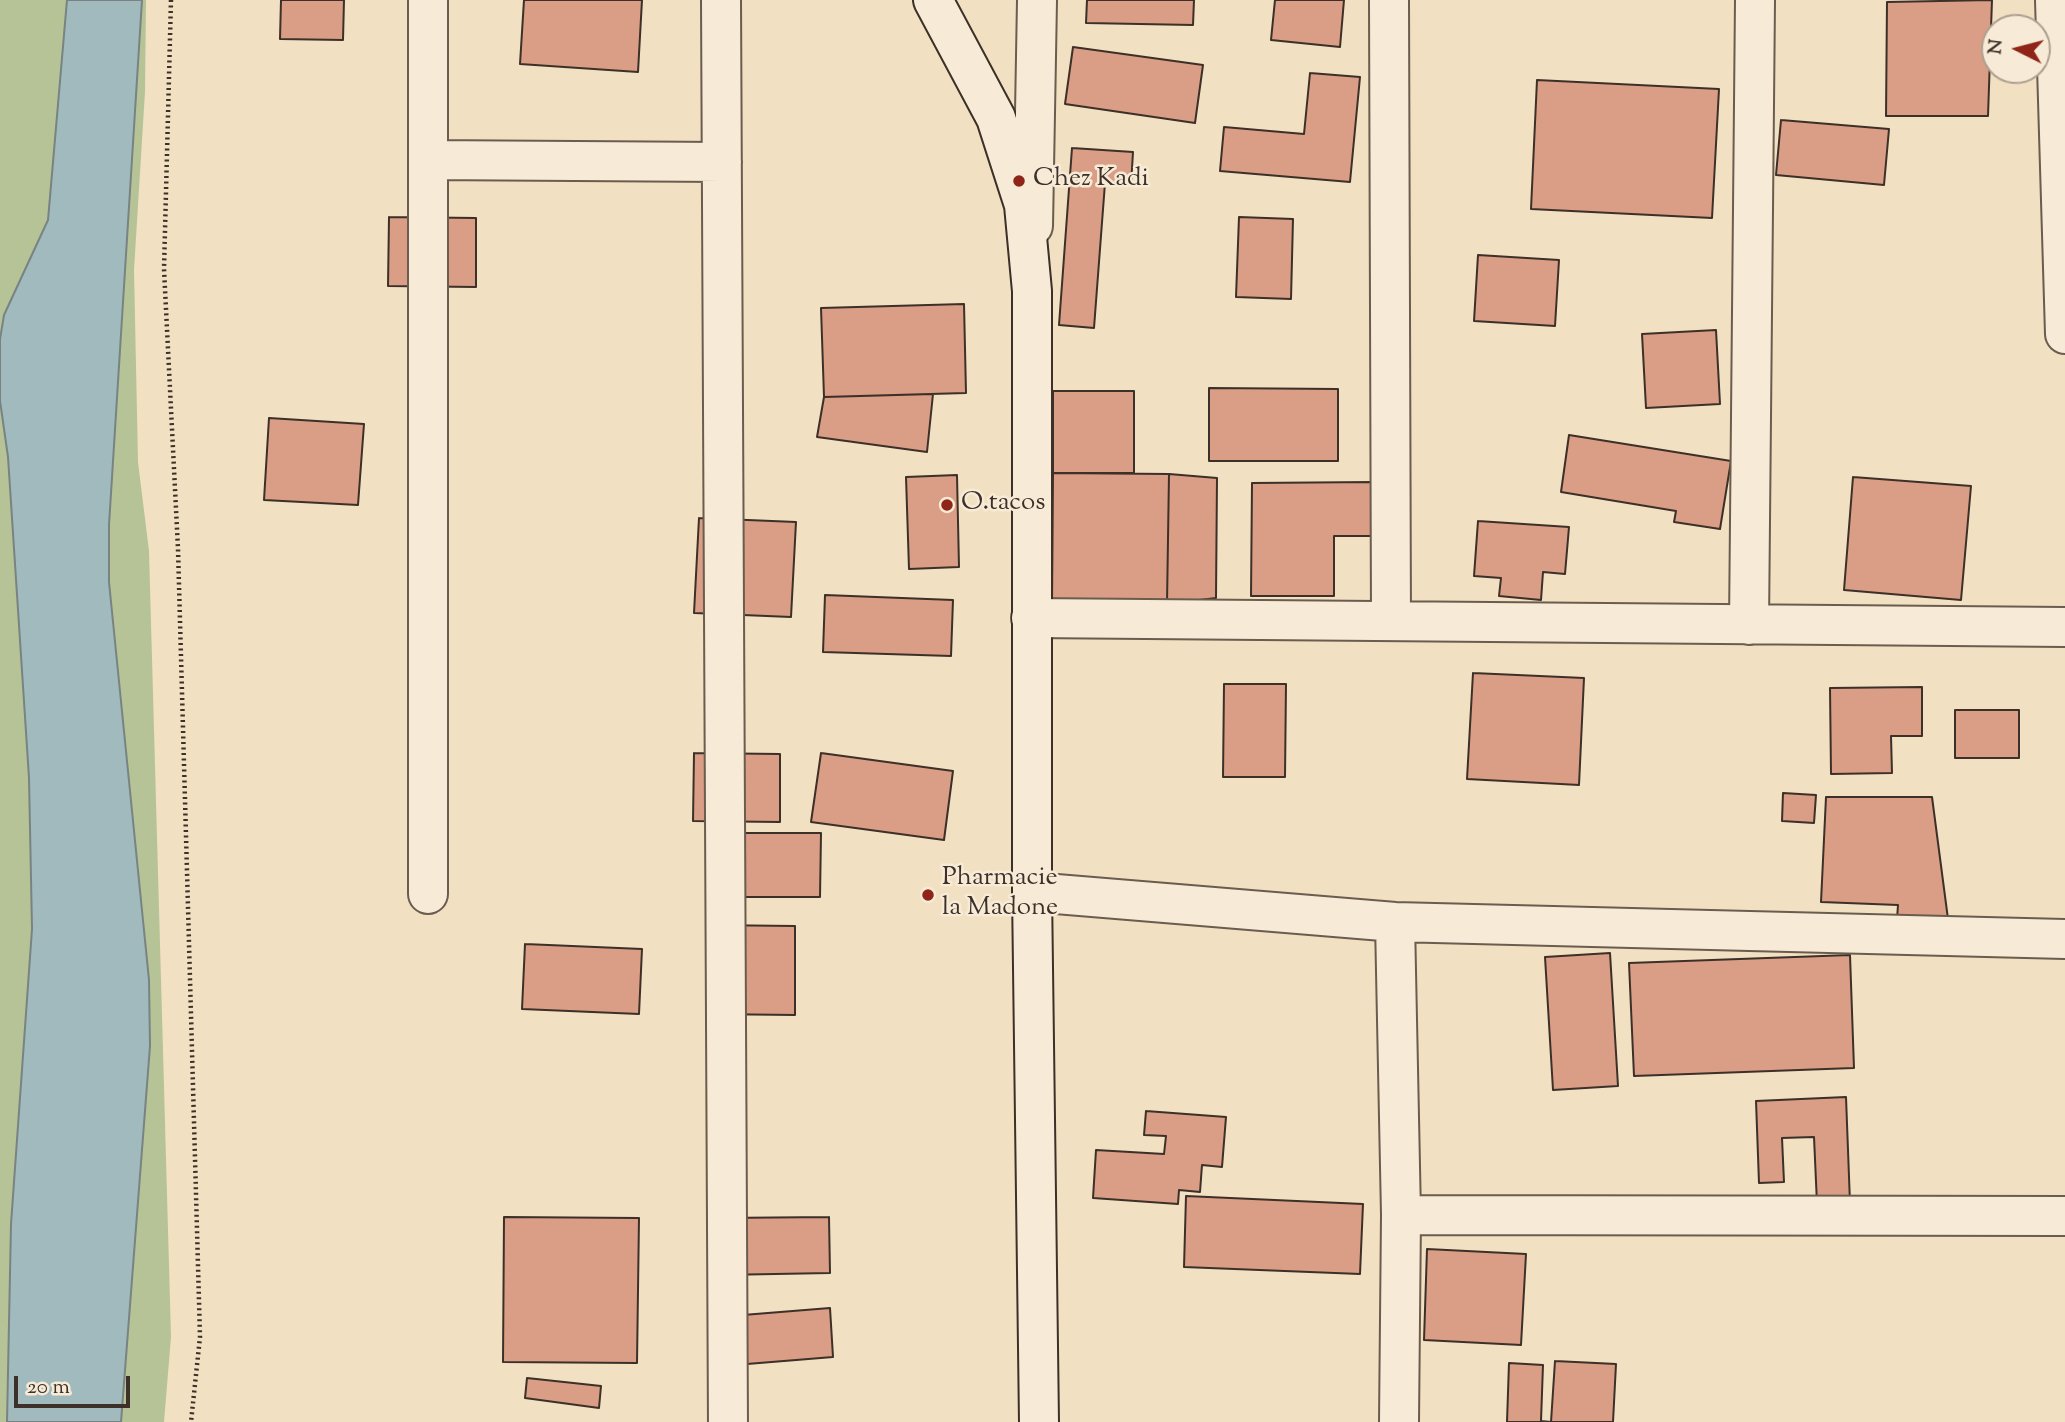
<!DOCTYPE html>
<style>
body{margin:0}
#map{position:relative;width:2065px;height:1422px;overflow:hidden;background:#f2e0c2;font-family:"Sorts Mill Goudy",serif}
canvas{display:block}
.north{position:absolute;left:1981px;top:14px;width:70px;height:70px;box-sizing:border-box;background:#f7ebd7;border:2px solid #aca091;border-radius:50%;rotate:276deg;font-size:19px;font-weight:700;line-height:28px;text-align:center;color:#3c3028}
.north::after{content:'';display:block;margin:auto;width:24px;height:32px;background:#8f2418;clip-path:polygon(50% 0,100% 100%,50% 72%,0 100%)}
.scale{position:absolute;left:14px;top:1376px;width:116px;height:32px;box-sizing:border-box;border:4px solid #3c3028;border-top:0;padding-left:9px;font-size:21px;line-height:24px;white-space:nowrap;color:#3c3028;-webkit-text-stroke:5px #f7ebd7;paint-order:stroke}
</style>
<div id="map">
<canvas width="2065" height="1422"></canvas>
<div class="north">N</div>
<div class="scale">20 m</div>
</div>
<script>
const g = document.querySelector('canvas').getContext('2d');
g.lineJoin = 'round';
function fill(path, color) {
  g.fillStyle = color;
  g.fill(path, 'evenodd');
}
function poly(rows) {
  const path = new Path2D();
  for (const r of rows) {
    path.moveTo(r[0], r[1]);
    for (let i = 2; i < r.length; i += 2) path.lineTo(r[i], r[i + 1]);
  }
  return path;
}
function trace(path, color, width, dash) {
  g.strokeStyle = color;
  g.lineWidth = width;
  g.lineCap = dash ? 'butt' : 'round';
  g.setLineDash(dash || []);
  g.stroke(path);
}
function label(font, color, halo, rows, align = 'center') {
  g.font = font + ' "Sorts Mill Goudy",serif';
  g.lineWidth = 5;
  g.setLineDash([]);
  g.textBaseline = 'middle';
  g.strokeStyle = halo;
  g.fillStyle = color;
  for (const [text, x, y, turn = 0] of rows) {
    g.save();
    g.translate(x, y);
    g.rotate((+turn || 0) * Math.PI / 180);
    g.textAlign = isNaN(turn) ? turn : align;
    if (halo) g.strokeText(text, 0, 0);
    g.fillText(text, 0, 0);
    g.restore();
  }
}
fill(poly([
 [0,0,146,0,145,92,134,270,138,462,149,551,171,1337,164,1422,0,1422]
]), '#b6c397');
const water = poly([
 [67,0,142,0,109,525,109,582,149,980,150,1046,121,1422,7,1422,11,1224,32,929,29,778,8,457,0,401,0,339,4,315,48,220,67,0]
]);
fill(water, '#a0babe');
trace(water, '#788382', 2);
const building = poly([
 [281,0,344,0,343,40,280,39,281,0],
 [524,0,642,0,638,72,520,64,524,0],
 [1087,0,1194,0,1193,25,1086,23,1087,0],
 [1275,0,1344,0,1340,47,1271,40,1275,0],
 [1992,0,1988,116,1886,116,1887,2,1992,0],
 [1073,47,1203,65,1195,123,1065,104,1073,47],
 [1310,73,1360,77,1350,182,1220,171,1224,127,1304,134,1310,73],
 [1537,80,1719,89,1712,218,1531,209,1537,80],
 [1781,120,1889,129,1884,185,1776,175,1781,120],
 [1072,148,1133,152,1131,185,1105,183,1094,328,1059,325,1072,148],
 [389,217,476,218,476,287,388,286,389,217],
 [1239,217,1293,219,1291,299,1236,297,1239,217],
 [1478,255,1559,260,1555,326,1474,321,1478,255],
 [964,304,966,393,824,397,821,308,964,304],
 [1716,330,1720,404,1646,408,1642,334,1716,330],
 [1209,388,1338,389,1338,461,1209,461,1209,388],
 [1053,391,1134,391,1134,473,1053,473,1053,391],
 [933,394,927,452,817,437,824,397,933,394],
 [269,418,364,424,358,505,264,500,269,418],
 [1569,435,1731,461,1720,529,1674,522,1676,511,1561,492,1569,435],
 [1053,473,1169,474,1167,604,1052,603,1053,473],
 [1169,474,1217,478,1216,598,1167,604,1169,474],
 [957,475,959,567,909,569,906,477,957,475],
 [1853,477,1971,486,1961,600,1844,590,1853,477],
 [1374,482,1374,536,1334,536,1334,596,1251,596,1252,483,1374,482],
 [699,518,796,522,791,617,694,613,699,518],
 [1478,521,1569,527,1565,574,1543,572,1541,600,1499,596,1501,578,1474,576,1478,521],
 [825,595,953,600,951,656,823,652,825,595],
 [1473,673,1584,678,1579,785,1467,779,1473,673],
 [1224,684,1286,684,1285,777,1223,777,1224,684],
 [1922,687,1922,736,1891,736,1892,773,1831,774,1830,688,1922,687],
 [1955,710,2019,710,2019,758,1955,758,1955,710],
 [694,753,780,754,780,822,693,821,694,753],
 [821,753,953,771,944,840,811,822,821,753],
 [1783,793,1816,795,1814,823,1782,821,1783,793],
 [1826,797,1932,797,1948,919,1897,919,1898,905,1821,902,1826,797],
 [713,833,821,833,820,897,712,897,713,833],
 [708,925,795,926,795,1015,707,1014,708,925],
 [525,944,642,949,639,1014,522,1009,525,944],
 [1610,953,1618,1086,1553,1090,1545,957,1610,953],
 [1850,955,1854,1068,1634,1076,1629,963,1850,955],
 [1846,1097,1850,1203,1817,1204,1814,1137,1782,1138,1784,1182,1759,1183,1756,1101,1846,1097],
 [1146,1111,1226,1117,1222,1167,1202,1165,1200,1192,1179,1190,1178,1204,1093,1198,1096,1150,1164,1154,1166,1136,1144,1135,1146,1111],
 [1186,1196,1363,1204,1360,1274,1184,1267,1186,1196],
 [504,1217,639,1218,637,1363,503,1362,504,1217],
 [829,1217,830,1273,720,1275,719,1218,829,1217],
 [1427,1249,1526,1254,1521,1345,1424,1340,1427,1249],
 [830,1308,833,1357,747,1364,743,1315,830,1308],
 [1555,1361,1616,1364,1613,1422,1507,1422,1509,1363,1543,1365,1541,1421,1551,1422,1555,1361],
 [527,1378,601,1386,599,1408,525,1398,527,1378]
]);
fill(building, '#da9d85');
trace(building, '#3c3028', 2);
const minor = poly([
 [428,0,428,894],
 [721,0,728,1422],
 [1389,0,1391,621],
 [2055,0,2065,334],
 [429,160,722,162],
 [1033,226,1037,0],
 [1031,618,2065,627],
 [1749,625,1755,0],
 [1032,892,1395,922,2065,939],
 [1395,922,1401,1215,1399,1422],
 [1401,1215,2065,1216]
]);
const secondary = poly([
 [933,0,996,118,1024,205,1032,291,1032,892,1039,1422]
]);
trace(minor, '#6a5c4e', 42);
trace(secondary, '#3c3028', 42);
trace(poly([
 [171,0,164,269,178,549,200,1337,191,1422]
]), '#3c3028', 4.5, [2, 3.5]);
trace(minor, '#f7ebd7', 38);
trace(secondary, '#f7ebd7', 38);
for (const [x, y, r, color] of [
 [1019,181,7,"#8f2418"],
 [947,505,7,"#8f2418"],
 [928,895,7,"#8f2418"]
]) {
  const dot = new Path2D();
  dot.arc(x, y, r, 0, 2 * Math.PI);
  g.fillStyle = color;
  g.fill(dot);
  trace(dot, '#f7ebd7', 2.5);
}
label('26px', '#3c3028', '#f7ebd7', [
 ["Chez Kadi",1033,181],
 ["O.tacos",961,505],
 ["Pharmacie",942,880],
 ["la Madone",942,910]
], 'left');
</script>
